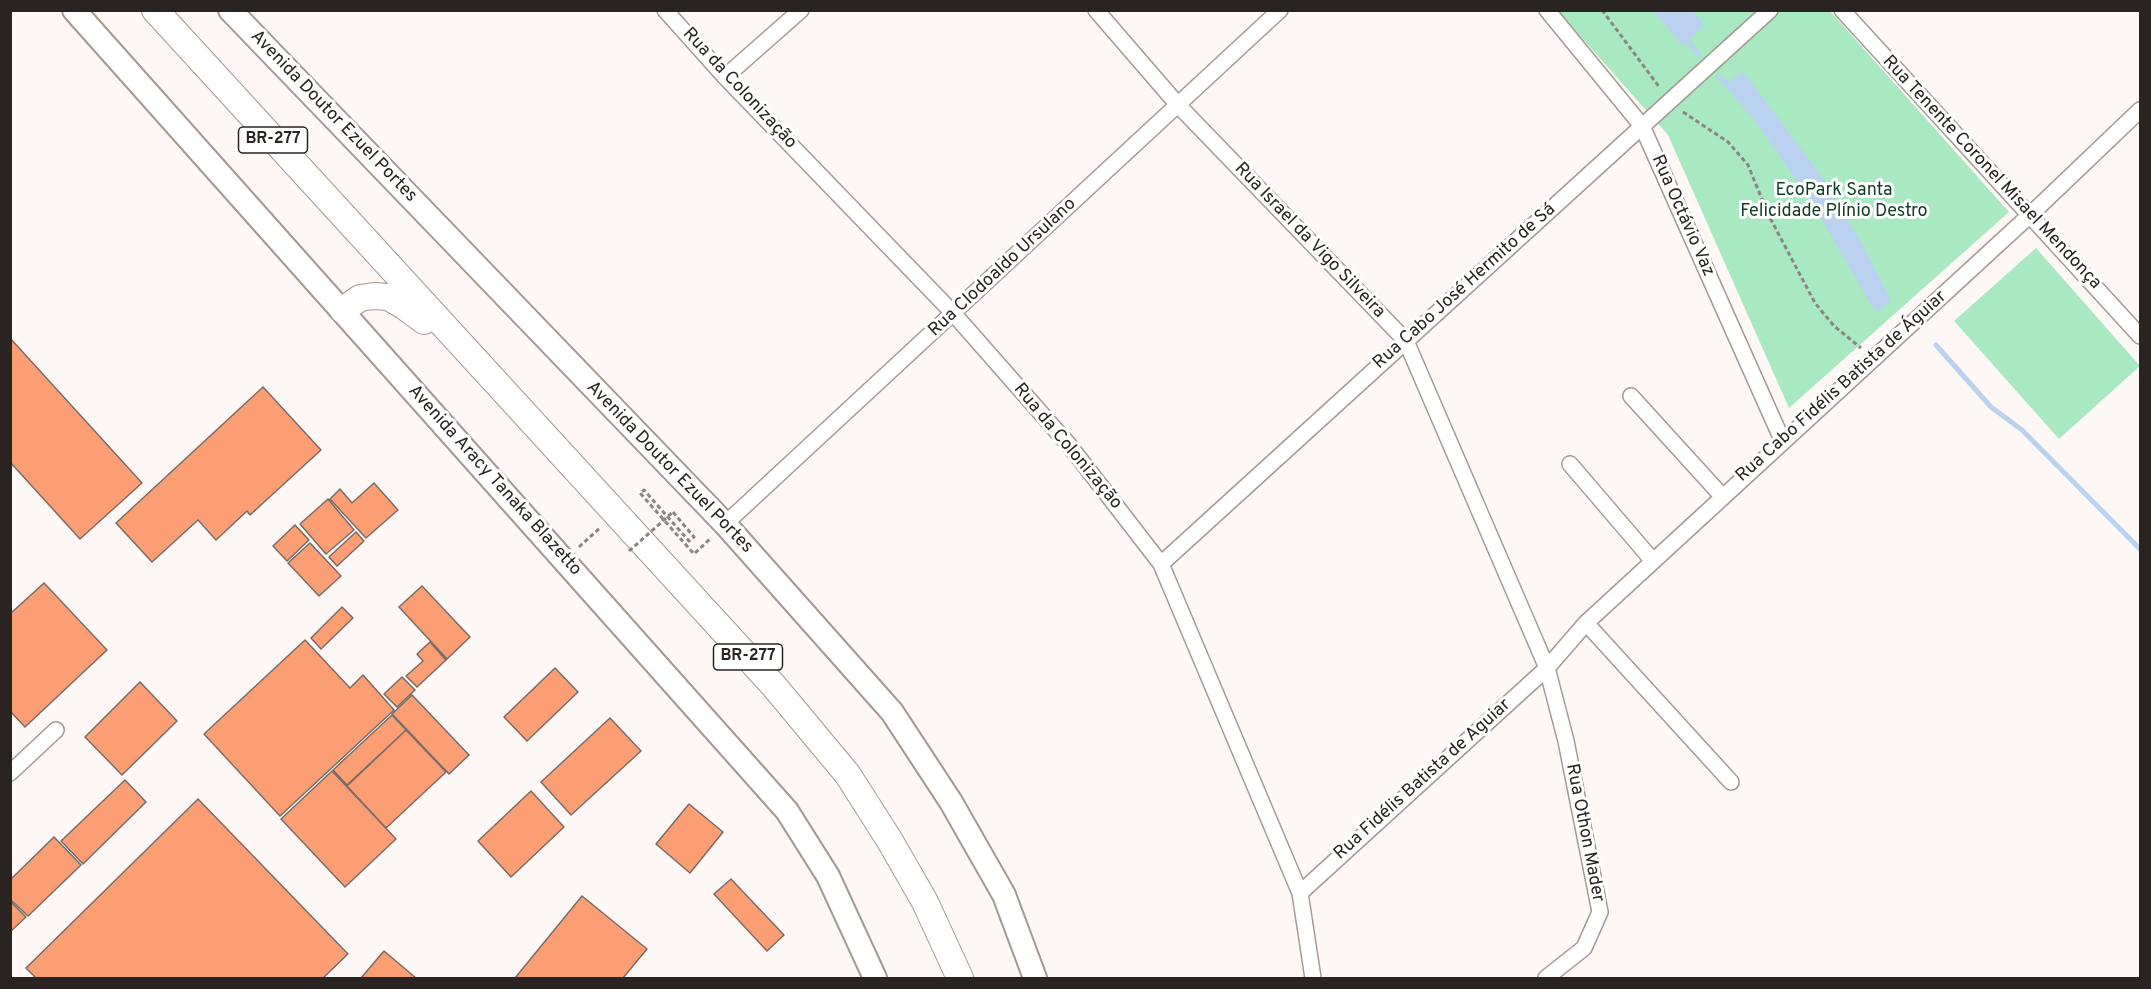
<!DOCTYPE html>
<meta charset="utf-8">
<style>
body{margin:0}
#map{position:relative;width:2151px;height:989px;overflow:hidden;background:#fdf7f5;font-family:Overpass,sans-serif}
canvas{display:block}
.frame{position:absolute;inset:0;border:12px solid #292422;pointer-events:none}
</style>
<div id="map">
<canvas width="2151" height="989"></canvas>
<div class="frame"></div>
</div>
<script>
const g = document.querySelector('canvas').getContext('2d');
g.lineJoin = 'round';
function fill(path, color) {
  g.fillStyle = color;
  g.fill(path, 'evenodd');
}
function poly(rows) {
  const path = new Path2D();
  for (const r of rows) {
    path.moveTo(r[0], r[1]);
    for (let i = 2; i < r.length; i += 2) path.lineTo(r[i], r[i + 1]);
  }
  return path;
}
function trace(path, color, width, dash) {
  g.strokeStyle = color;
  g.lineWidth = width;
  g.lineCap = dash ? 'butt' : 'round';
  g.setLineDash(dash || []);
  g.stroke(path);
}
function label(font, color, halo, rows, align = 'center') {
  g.font = font + ' Overpass,sans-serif';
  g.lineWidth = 6;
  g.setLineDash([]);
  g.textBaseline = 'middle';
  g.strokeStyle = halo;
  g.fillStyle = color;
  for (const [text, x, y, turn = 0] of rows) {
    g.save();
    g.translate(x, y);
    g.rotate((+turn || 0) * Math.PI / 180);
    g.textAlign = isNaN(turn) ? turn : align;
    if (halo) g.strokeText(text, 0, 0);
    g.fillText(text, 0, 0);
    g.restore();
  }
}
fill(poly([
 [1558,11,1830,11,2009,212,1789,408,1668,135],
 [2036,248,2140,366,2059,439,1954,321]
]), '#a8e9c2');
fill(poly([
 [1653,11,1693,11,1704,25,1683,46],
 [1743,71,1822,177,1860,240,1891,300,1878,312,1872,307,1821,218,1788,168,1755,121,1725,86]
]), '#bad2f0');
trace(poly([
 [1685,37,1699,55],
 [1719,77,1731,87],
 [1936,345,1991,407,2022,430,2140,549]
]), '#bad2f0', 5);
const building = poly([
 [10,338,142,483,80,539,10,462,10,338],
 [263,387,321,450,250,515,247,511,216,540,198,520,152,562,116,523,263,387],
 [374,483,398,510,366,538,330,499,340,489,352,503,374,483],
 [328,499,354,530,326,554,300,524,328,499],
 [295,525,309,540,287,561,273,546,295,525],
 [356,532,364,541,337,566,329,557,356,532],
 [310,543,341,576,319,596,288,563,310,543],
 [44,583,107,650,25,727,10,711,10,614,44,583],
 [422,586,470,637,447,659,399,607,422,586],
 [342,607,353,618,321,649,311,638,342,607],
 [305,640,350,688,363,675,394,710,280,816,204,734,305,640],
 [430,642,446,660,417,687,406,676,423,661,417,654,430,642],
 [555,668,578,692,527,741,504,717,555,668],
 [402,677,415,690,397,707,384,694,402,677],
 [140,682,177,721,122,775,85,737,140,682],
 [412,695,469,755,449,774,392,714,412,695],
 [392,715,406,730,347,785,333,770,392,715],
 [610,718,641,751,571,815,541,782,610,718],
 [406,730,446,772,386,828,347,786,406,730],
 [332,771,396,839,345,887,281,819,332,771],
 [125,780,146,802,83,864,61,841,125,780],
 [531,791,564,827,511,877,478,841,531,791],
 [198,799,348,954,323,978,36,978,26,968,198,799],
 [689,804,723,832,690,873,656,844,689,804],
 [54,837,81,865,28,916,10,899,10,880,54,837],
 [731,879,784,935,767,951,714,894,731,879],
 [582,896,647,949,623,978,515,978,582,896],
 [10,901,26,917,10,932,10,901],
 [384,951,416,978,361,978,384,951]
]);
fill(building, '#fb9e74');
trace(building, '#786c67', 1.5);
const minor = poly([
 [665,10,725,77,953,313,1069,445,1161,564,1300,893,1313,978],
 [1096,10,1178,105,1406,341,1547,668,1566,741,1600,912,1584,948,1546,978],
 [1547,10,1642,126,1783,442],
 [1842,10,2140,336],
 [725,77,801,10],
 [1631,396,1722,496],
 [1570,464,1653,561],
 [725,524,1280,10],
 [1161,564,1770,10],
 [1586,623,1731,782],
 [10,773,56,730],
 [1300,893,1547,668,1586,623,2030,215,2140,110]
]);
const secondary = poly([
 [74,10,787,811,828,876,875,978],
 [230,10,725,524,892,712,951,802,1004,895,1035,978]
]);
const trunk = poly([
 [155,10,774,686,848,775,890,841,925,902,960,978],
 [343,310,360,298,374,296,388,297,404,306,424,321]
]);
trace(minor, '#a69993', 18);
trace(secondary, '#a69993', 26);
trace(trunk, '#a69993', 28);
trace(poly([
 [1602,10,1660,88],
 [1683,112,1728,142,1748,165,1768,214,1815,303,1834,326,1861,348],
 [673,512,694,537,689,541,644,490,640,493,694,554,711,538],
 [579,547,601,527]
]), '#8b8583', 3, [4.5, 3]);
trace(minor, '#fff', 15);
trace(secondary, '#fff', 22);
trace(trunk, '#fff', 26);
trace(poly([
 [629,551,673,512]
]), '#8b8583', 3, [4.5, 3]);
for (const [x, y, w] of [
 [273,140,69],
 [748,657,69]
]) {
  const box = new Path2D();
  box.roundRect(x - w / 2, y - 13, w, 26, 4.5);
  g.fillStyle = '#fff';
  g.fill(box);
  trace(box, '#292422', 1.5);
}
label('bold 16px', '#292422', null, [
 ["BR-277",273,140],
 ["BR-277",748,657]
]);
label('18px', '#292422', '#fff', [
 ["Rua da Colonização",739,89,47],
 ["Avenida Doutor Ezuel Portes",333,117,46],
 ["Rua Tenente Coronel Misael Mendonça",1991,173,47],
 ["Rua Octávio Vaz",1682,216,66],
 ["Rua Israel da Vigo Silveira",1309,241,46],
 ["Rua Clodoaldo Ursulano",1003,268,-43],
 ["Rua Cabo José Hermito de Sá",1465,287,-42],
 ["Rua Cabo Fidélis Batista de Águiar",1842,387,-42],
 ["Rua da Colonização",1067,447,50],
 ["Avenida Doutor Ezuel Portes",669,468,46],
 ["Avenida Aracy Tanaka Blazetto",494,481,48],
 ["Rua Fidélis Batista de Aguiar",1423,780,-42],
 ["Rua Othon Mader",1584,833,79]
]);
label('18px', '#103c26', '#fff', [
 ["EcoPark Santa",1834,191],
 ["Felicidade Plínio Destro",1834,212]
]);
</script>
